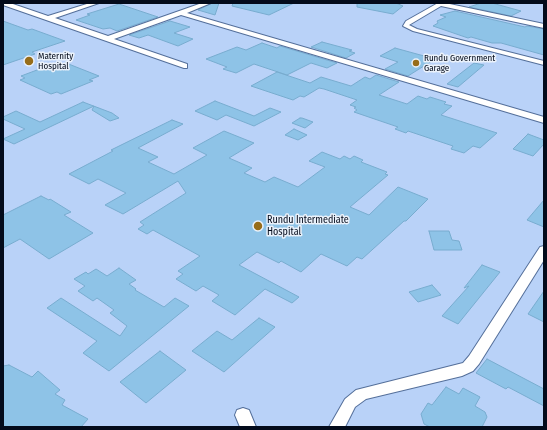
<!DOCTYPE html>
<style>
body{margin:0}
#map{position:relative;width:547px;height:430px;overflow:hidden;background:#b9d2f8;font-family:"Fira Sans Condensed",sans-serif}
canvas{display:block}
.frame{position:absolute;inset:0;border:4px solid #030b1b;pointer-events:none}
</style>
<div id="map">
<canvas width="547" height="430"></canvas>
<div class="frame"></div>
</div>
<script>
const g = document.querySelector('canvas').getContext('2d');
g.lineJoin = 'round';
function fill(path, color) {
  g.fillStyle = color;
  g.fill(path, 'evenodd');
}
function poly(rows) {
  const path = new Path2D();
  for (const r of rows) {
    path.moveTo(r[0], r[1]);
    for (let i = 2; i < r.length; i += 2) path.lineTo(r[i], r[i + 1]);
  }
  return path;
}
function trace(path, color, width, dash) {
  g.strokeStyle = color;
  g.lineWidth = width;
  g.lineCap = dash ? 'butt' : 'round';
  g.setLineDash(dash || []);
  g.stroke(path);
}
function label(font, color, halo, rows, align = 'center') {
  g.font = font + ' "Fira Sans Condensed",sans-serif';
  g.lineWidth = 3;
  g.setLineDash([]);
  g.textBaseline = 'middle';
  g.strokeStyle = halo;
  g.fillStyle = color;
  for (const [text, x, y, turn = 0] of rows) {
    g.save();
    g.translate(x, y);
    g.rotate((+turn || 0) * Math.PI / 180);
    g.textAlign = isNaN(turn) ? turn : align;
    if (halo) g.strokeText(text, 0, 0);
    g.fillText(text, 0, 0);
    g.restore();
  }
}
const building = poly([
 [212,3,219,3,215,15,198,10,212,3],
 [233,3,294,3,269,15,232,6,233,3],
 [357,3,396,3,403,6,393,14,357,7,357,3],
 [481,3,492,3,521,11,511,16,469,7,481,3],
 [119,4,158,17,117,31,110,28,103,29,76,20,90,15,87,14,119,4],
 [455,11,525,27,527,26,544,29,544,55,501,43,492,43,471,37,468,38,433,26,438,23,437,21,446,17,440,15,455,11],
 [3,21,28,30,32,29,65,41,32,52,35,54,3,65,3,21],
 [170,21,190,27,174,33,193,39,178,46,148,35,139,38,129,35,170,21],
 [322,42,352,50,349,51,355,53,346,58,311,47,322,42],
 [262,43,277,48,280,46,337,63,327,68,311,63,287,75,254,64,236,73,223,69,227,67,206,59,237,47,246,50,262,43],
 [395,48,435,59,408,76,385,69,398,62,380,56,395,48],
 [66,63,99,76,89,80,93,81,61,94,57,92,51,94,20,80,25,78,21,76,53,64,57,66,66,63],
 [474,63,484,65,458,87,447,84,474,63],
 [277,72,310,83,321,77,351,86,365,77,370,79,376,75,399,82,379,95,407,104,418,96,427,99,430,97,446,102,444,104,452,106,441,115,497,133,480,148,473,146,464,153,451,149,453,146,408,131,406,133,395,129,398,127,354,112,357,110,354,108,356,107,350,105,357,100,324,89,319,88,304,97,300,96,293,100,251,86,277,72],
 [215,101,254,116,270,108,281,112,254,126,226,115,217,120,195,111,215,101],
 [83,102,112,113,119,118,110,121,92,110,94,106,14,144,3,139,25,129,3,119,3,117,16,111,40,122,83,102],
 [300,118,302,118,313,122,305,128,292,123,300,118],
 [172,120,183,124,138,148,158,157,148,162,174,174,207,155,193,148,224,131,254,143,229,158,252,168,244,173,265,182,274,177,298,187,325,167,309,161,322,152,340,159,344,156,350,159,354,156,363,160,361,162,387,172,385,174,388,175,350,207,369,215,398,187,428,199,406,221,404,221,362,259,357,257,347,266,321,254,301,272,281,261,279,263,257,252,239,265,299,297,292,303,265,289,235,315,212,301,219,295,203,286,196,291,176,279,183,274,178,271,200,256,153,230,147,234,138,229,144,225,140,222,186,193,178,181,123,214,105,205,126,193,98,179,89,184,69,174,113,151,111,150,172,120],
 [294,129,307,135,298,140,285,135,294,129],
 [528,134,544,140,544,144,533,156,513,149,528,134],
 [41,196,49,200,50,199,71,212,64,215,93,233,49,259,20,239,3,248,3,215,41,196],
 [544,200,544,227,527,220,544,200],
 [429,231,449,231,452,240,459,241,462,250,434,250,429,231],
 [482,265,500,272,458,324,442,316,469,286,464,288,482,265],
 [119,268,136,280,129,284,136,289,135,290,164,307,175,298,189,306,109,371,83,353,97,341,47,308,61,298,120,336,127,326,110,313,114,310,97,298,93,301,78,291,85,286,74,279,86,272,88,274,96,269,107,276,119,268],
 [432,285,441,295,418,302,409,292,432,285],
 [544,291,544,322,528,314,544,291],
 [259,318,275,327,224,372,192,351,217,331,232,340,259,318],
 [160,351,186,370,146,403,120,382,160,351],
 [487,359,544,389,544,406,508,387,506,389,476,373,487,359],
 [9,365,32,377,38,371,60,390,55,394,65,400,62,405,88,419,81,427,3,427,3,366,9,365],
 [446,387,459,394,463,388,480,397,475,406,485,412,487,417,482,427,430,427,424,424,421,414,428,403,432,405,446,387]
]);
fill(building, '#8ec3e7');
trace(building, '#78accf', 1);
const minor = poly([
 [3,3,10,3,48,16,90,3,99,3,55,18,108,36,202,3,211,3,187,13,544,117,544,123,181,15,114,39,187,64,187,68,184,68,3,5,3,3],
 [438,3,445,3,544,24,544,28,441,6,409,25,417,29,544,61,544,65,413,31,403,26,406,21,438,3],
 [544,246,544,260,479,364,473,371,462,376,366,399,355,407,345,427,329,427,345,399,356,390,463,363,469,356,540,247,544,246],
 [243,408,249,410,256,427,240,427,235,415,237,410,243,408]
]);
trace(minor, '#546f9a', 2);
fill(minor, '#fff');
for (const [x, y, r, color] of [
 [29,61,5,"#976d1a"],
 [416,63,4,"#976d1a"],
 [258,226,5,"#976d1a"]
]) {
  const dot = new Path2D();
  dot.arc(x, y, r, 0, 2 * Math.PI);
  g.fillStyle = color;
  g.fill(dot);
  trace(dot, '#ebf2fb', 1.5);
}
label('9px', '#030b1b', '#ebf2fb', [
 ["Maternity",38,56],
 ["Hospital",38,66],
 ["Rundu Government",424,58],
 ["Garage",424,68]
], 'left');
label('10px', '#030b1b', '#ebf2fb', [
 ["Rundu Intermediate",267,220],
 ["Hospital",267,232]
], 'left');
</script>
